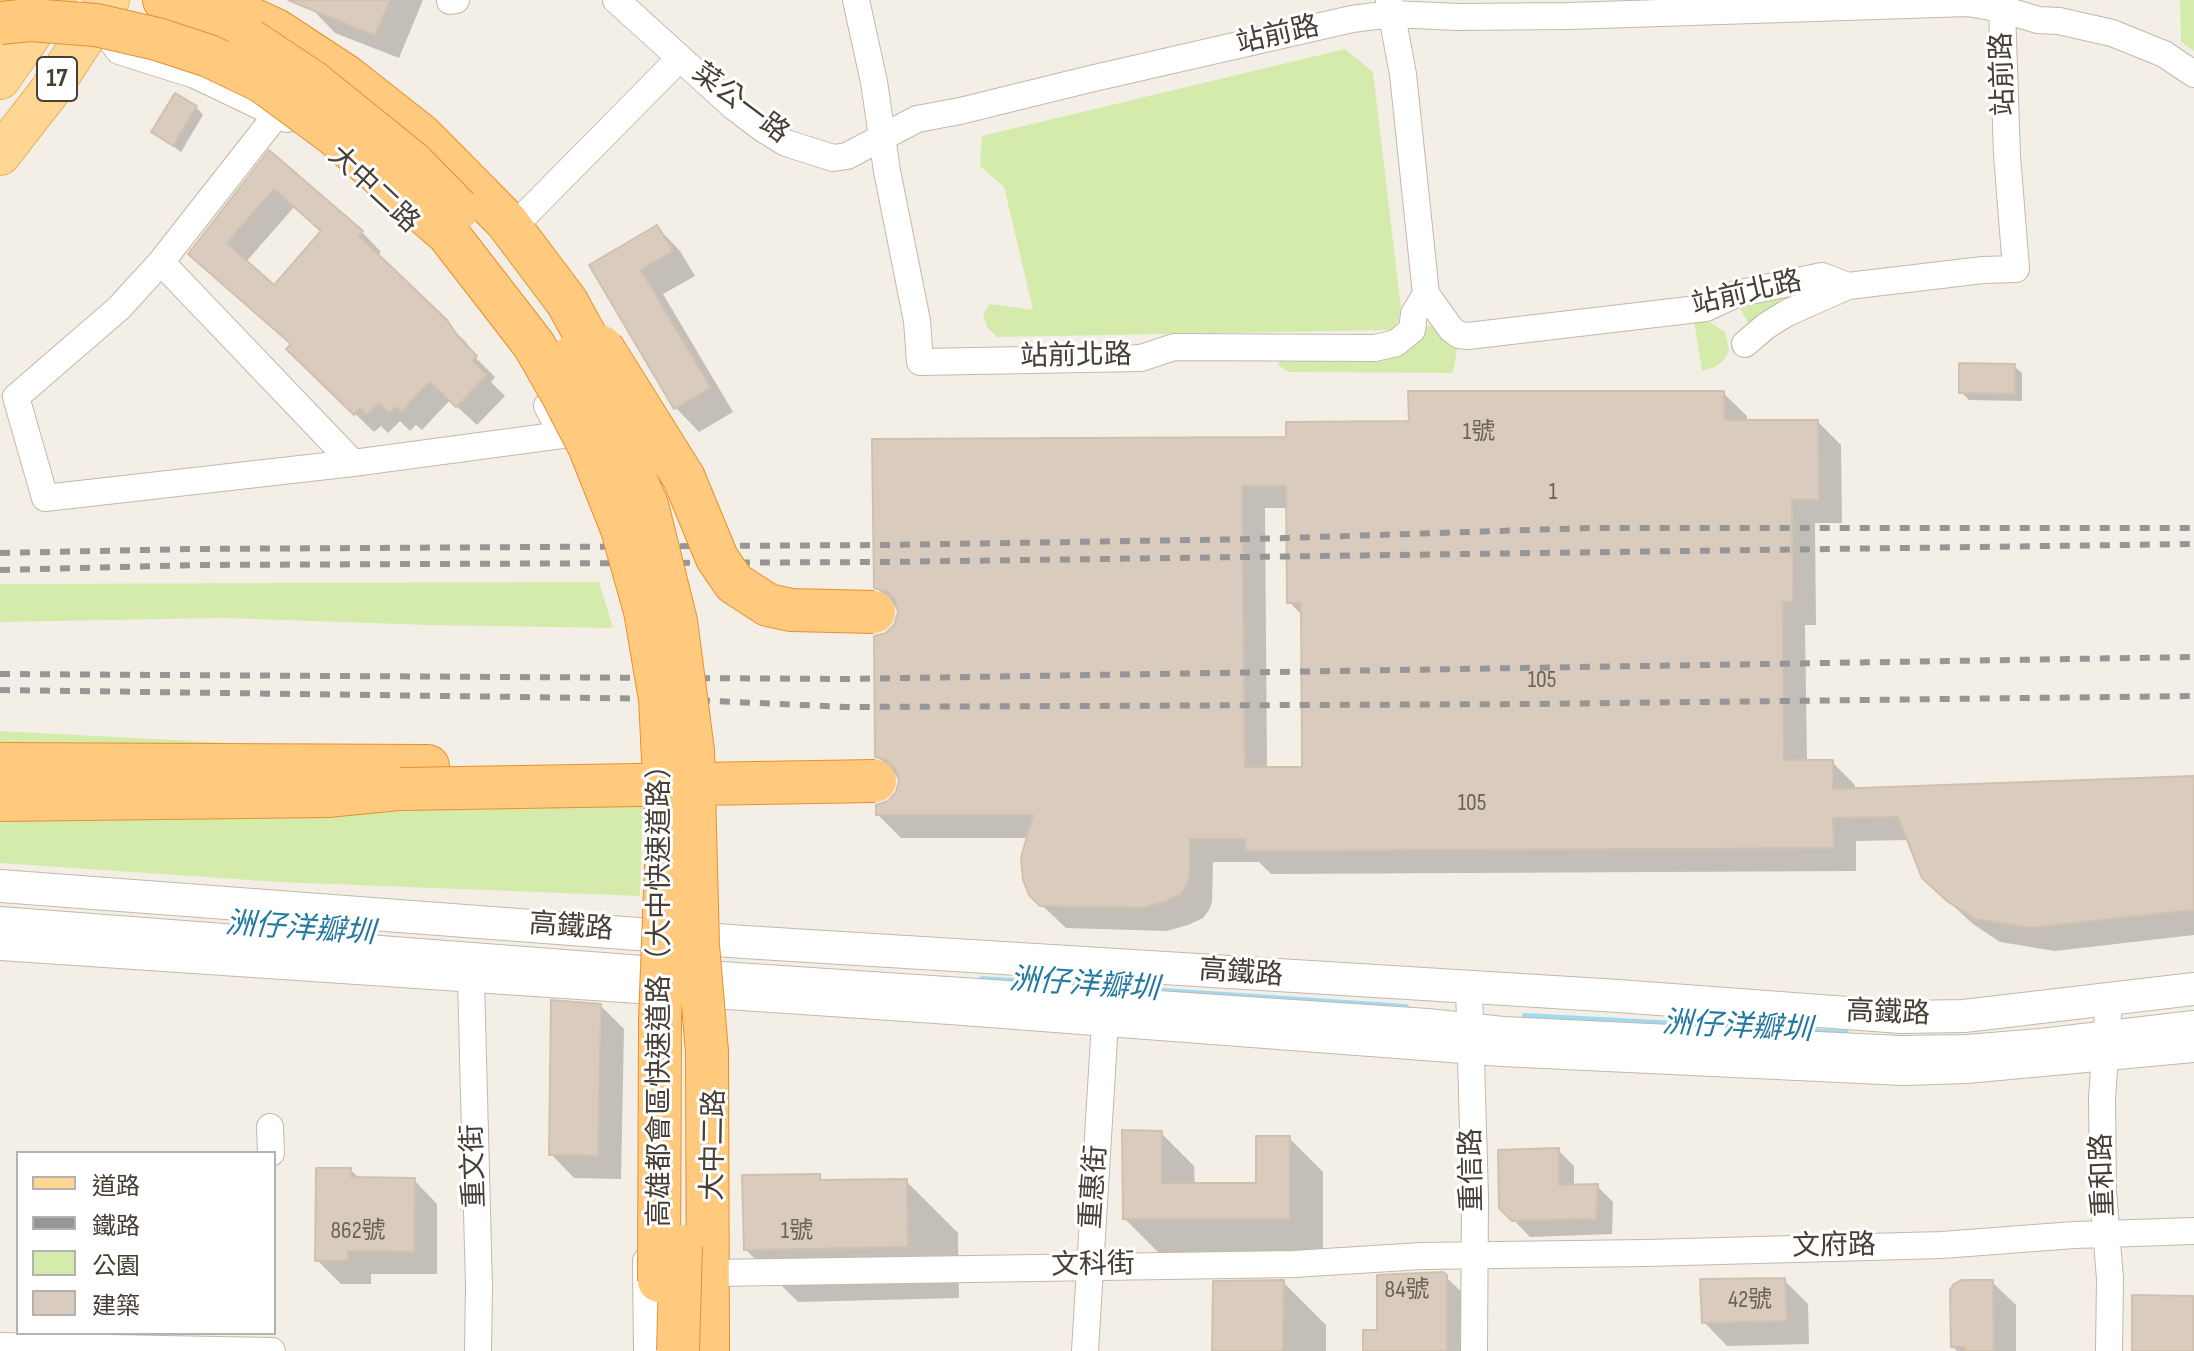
<!DOCTYPE html>
<meta charset="utf-8">
<style>
body{margin:0}
#map{position:relative;width:2194px;height:1351px;overflow:hidden;background:#f4efe6;font-family:"Sofia Sans Condensed","Noto Sans TC",sans-serif}
canvas{display:block}
.legend{position:absolute;left:16px;top:1151px;width:260px;height:184px;box-sizing:border-box;background:#fff;border:2px solid #b5b2ae;margin:0;padding:10px 14px;list-style:none;font-size:24px;color:#473e35}
.legend li{display:flex;align-items:center;gap:16px;height:40px}
.legend b{width:40px;border:2px solid #b5b2ae}
</style>
<div id="map">
<canvas width="2194" height="1351"></canvas>
<ul class="legend">
<li><b style="height:10px;background:#ffd694"></b>道路</li>
<li><b style="height:10px;background:#969696"></b>鐵路</li>
<li><b style="height:22px;background:#d5ebac"></b>公園</li>
<li><b style="height:22px;background:#d9ccbe"></b>建築</li>
</ul>
</div>
<script>
const g = document.querySelector('canvas').getContext('2d');
g.lineJoin = 'round';
function fill(path, color) {
  g.fillStyle = color;
  g.fill(path, 'evenodd');
}
function poly(rows) {
  const path = new Path2D();
  for (const r of rows) {
    path.moveTo(r[0], r[1]);
    for (let i = 2; i < r.length; i += 2) path.lineTo(r[i], r[i + 1]);
  }
  return path;
}
function trace(path, color, width, dash) {
  g.strokeStyle = color;
  g.lineWidth = width;
  g.lineCap = dash ? 'butt' : 'round';
  g.setLineDash(dash || []);
  g.stroke(path);
}
function label(font, color, halo, rows, align = 'center') {
  g.font = font + ' "Sofia Sans Condensed","Noto Sans TC",sans-serif';
  g.lineWidth = 6;
  g.setLineDash([]);
  g.textBaseline = 'middle';
  g.strokeStyle = halo;
  g.fillStyle = color;
  for (const [text, x, y, turn = 0] of rows) {
    g.save();
    g.translate(x, y);
    g.rotate((+turn || 0) * Math.PI / 180);
    g.textAlign = isNaN(turn) ? turn : align;
    if (halo) g.strokeText(text, 0, 0);
    g.fillText(text, 0, 0);
    g.restore();
  }
}
fill(poly([
 [2180,0,2194,0,2194,51,2181,42],
 [1345,49,1373,72,1401,308,1398,322,1391,330,997,337,987,327,983,314,990,304,1033,310,1004,187,980,166,982,136],
 [1799,294,1749,324,1738,305,1746,298],
 [1694,321,1708,321,1725,332,1729,350,1724,360,1715,367,1702,371],
 [1434,325,1458,343,1453,373,1288,372,1277,364,1288,355],
 [599,582,613,628,429,625,222,618,0,622,0,584],
 [0,731,366,750,643,801,640,896,279,882,0,863]
]), '#d5ebac');
fill(poly([
 [315,0,423,0,399,58,335,33,312,9],
 [196,107,203,115,181,152,154,132],
 [270,153,362,232,381,252,377,256,466,342,477,359,495,377,491,382,505,396,477,425,450,400,422,430,416,425,410,431,400,421,388,433,381,426,374,432,289,349,293,345,210,273],
 [294,207,323,232,274,288,246,262],
 [657,227,680,251,695,276,663,294,733,412,699,432,676,408,592,265],
 [2014,366,2022,373,2022,401,1969,400,1961,392],
 [1723,393,1747,416,1747,422,1818,422,1841,445,1842,523,1815,523,1816,625,1805,625,1807,762,1832,762,1855,785,1855,790,2194,778,2194,935,2055,951,2000,942,1973,924,1948,901,1909,840,1856,841,1856,871,1271,874,1259,862,1213,862,1212,902,1209,910,1203,918,1188,925,1167,931,1066,928,1030,894,1029,838,901,838,878,815,898,793,900,780,877,756,887,634,896,626,900,612,876,587,1288,439,1411,423],
 [1265,508,1289,508,1289,602,1303,616,1304,769,1267,769],
 [600,1005,624,1029,621,1179,574,1178,551,1154],
 [1161,1133,1194,1166,1195,1185,1258,1185,1289,1138,1323,1172,1323,1252,1158,1252,1125,1219],
 [1558,1150,1574,1166,1574,1187,1597,1186,1613,1202,1612,1234,1530,1237,1501,1207],
 [351,1170,360,1179,414,1180,437,1204,437,1274,371,1274,371,1284,341,1284,317,1260],
 [819,1177,824,1182,906,1181,958,1233,959,1298,798,1302,745,1249],
 [1445,1276,1470,1300,1470,1351,1365,1351,1379,1332],
 [1784,1280,1808,1304,1809,1344,1727,1346,1704,1322],
 [1283,1282,1326,1325,1326,1351,1214,1351],
 [1992,1282,2016,1305,2016,1351,1957,1351,1953,1347],
 [2192,1298,2194,1351,2134,1351]
]), '#0003');
trace(poly([
 [982,979,1406,1007],
 [1525,1016,1846,1033]
]), '#9fdaf5', 6);
const building = poly([
 [288,0,390,0,375,36,288,0],
 [175,93,197,106,173,146,151,132,175,93],
 [269,150,363,231,359,236,447,320,459,338,477,356,473,361,487,375,456,407,430,382,401,412,395,407,389,413,379,403,367,415,360,408,354,415,286,349,291,344,188,254,269,150],
 [274,189,321,231,274,285,227,243,274,189],
 [657,225,673,251,641,270,711,388,674,409,589,265,657,225],
 [1959,363,2015,364,2015,394,1959,393,1959,363],
 [1408,391,1724,391,1725,420,1818,420,1819,500,1792,500,1793,602,1783,602,1784,760,1833,760,1833,789,2194,776,2194,910,2030,928,1975,919,1947,901,1922,878,1898,817,1833,818,1834,848,1246,851,1245,839,1190,839,1190,877,1186,887,1180,895,1164,902,1142,908,1040,906,1029,895,1023,880,1021,858,1033,815,876,815,876,805,888,801,896,792,899,781,895,768,886,760,875,757,874,636,886,633,894,625,898,612,895,600,887,592,874,588,872,439,1286,437,1286,422,1409,421,1408,391],
 [1242,486,1286,486,1287,603,1301,603,1302,767,1245,767,1242,486],
 [551,1000,601,1004,598,1156,549,1155,551,1000],
 [1122,1130,1162,1131,1162,1183,1256,1183,1256,1136,1290,1136,1290,1219,1123,1219,1122,1130],
 [1559,1148,1559,1185,1598,1184,1596,1219,1512,1221,1499,1208,1498,1150,1559,1148],
 [316,1168,351,1168,351,1177,415,1178,414,1252,348,1251,348,1261,315,1261,316,1168],
 [820,1174,820,1180,907,1179,908,1247,744,1250,742,1175,820,1174],
 [1443,1272,1447,1275,1447,1351,1363,1351,1363,1330,1377,1330,1377,1275,1443,1272],
 [1785,1278,1787,1321,1702,1323,1700,1279,1785,1278],
 [1284,1280,1283,1351,1212,1351,1213,1281,1284,1280],
 [1962,1280,1993,1280,1994,1351,1965,1351,1964,1347,1951,1347,1950,1290,1954,1284,1962,1280],
 [2132,1295,2193,1296,2193,1351,2132,1351,2132,1295]
]);
fill(building, '#d9ccbe');
trace(building, '#d2c0ae', 2);
const minor = poly([
 [616,0,734,107,763,129,786,143,833,158,847,156,917,119,960,111,1090,79,1352,19,1391,14,1459,17,1568,16,1968,3,2002,9,2007,155,2016,269,1983,270,1848,286,1787,313,1766,326,1745,344],
 [856,0,874,82,887,171,917,321,920,362,1141,358,1174,347,1375,348,1396,343,1412,330,1414,314,1426,294],
 [1389,0,1403,74,1426,294,1451,329,1459,335,1468,336,1706,308,1736,294,1822,276,1848,286],
 [450,1,456,0],
 [2002,9,2038,20,2059,21,2112,33,2164,54,2194,74],
 [108,36,119,51,195,75,287,119],
 [278,113,161,262,119,308,16,397,45,498,353,463,562,435,547,406],
 [524,216,680,58],
 [161,262,353,463],
 [0,947,950,1011,1502,1053,1903,1072,1967,1070,2194,1049],
 [471,980,479,1288,478,1351],
 [1469,988,1475,1197,1474,1351],
 [2109,1000,2102,1098,2103,1191,2110,1279,2109,1351],
 [270,1127,271,1153],
 [646,1261,647,1351],
 [713,1273,1294,1264,1422,1256,1647,1253,1942,1245,2074,1235,2194,1231],
 [0,1346,272,1351],
 [1085,1351,1105,1022]
]);
const tertiary = poly([
 [0,886,744,942,1618,996,1901,1017,1964,1016,2194,989],
 [0,923,721,978,1427,1025,1503,1033,1901,1052,1967,1051,2041,1045,2194,1027]
]);
const primary = poly([
 [0,79,55,0],
 [0,155,49,92,109,0]
]);
const trunk = poly([
 [164,0,232,31],
 [211,0,276,30,346,76,421,135,506,221,567,302],
 [0,2,16,0],
 [0,764,428,766],
 [0,800,327,796,398,789],
 [707,1052,708,1351]
]);
trace(minor, '#c3b8ab', 28);
trace(tertiary, '#c3b8ab', 34);
trace(primary, '#ebb25d', 42);
trace(trunk, '#e7902d', 44);
trace(minor, '#fff', 26);
trace(tertiary, '#fff', 32);
trace(primary, '#ffd694', 40);
trace(trunk, '#ffca7d', 42);
trace(poly([
 [0,553,192,549,884,545,1255,539,1589,528,2194,528],
 [0,570,201,565,883,562,2194,544],
 [0,674,846,679,2194,657],
 [0,690,669,699,846,707,1535,704,2194,696]
]), '#969696', 6, [10, 10]);
const trunkBridge = poly([
 [0,23,30,20,96,25,157,39,209,56,263,82,332,133,448,234,534,345,562,394,589,446,622,529,645,611,660,699,667,838,660,1020,659,1281],
 [250,40,313,82,412,162,458,209],
 [567,302,608,377],
 [602,347,684,478,717,558,734,583,768,605,791,610,874,612],
 [573,356,610,421,647,505,676,621,693,751,698,945,707,1052],
 [401,789,875,781],
 [678,1351,681,1246]
]);
trace(trunkBridge, '#e7902d', 44, []);
trace(trunkBridge, '#ffca7d', 42);
label('24px', '#6c6257', null, [
 ["1號",1479,433],
 ["1",1553,493],
 ["105",1542,681],
 ["105",1472,804],
 ["862號",358,1232],
 ["1號",797,1232],
 ["84號",1407,1291],
 ["42號",1750,1301]
]);
for (const [x, y, w] of [
 [57,79,40]
]) {
  const box = new Path2D();
  box.roundRect(x - w / 2, y - 22, w, 44, 6);
  g.fillStyle = '#fff';
  g.fill(box);
  trace(box, '#473e35', 2);
}
label('bold 26px', '#473e35', null, [
 ["17",57,79]
]);
label('28px', '#473e35', '#fff', [
 ["站前路",1278,36,-13],
 ["站前路",2004,74,-92],
 ["菜公一路",740,104,37],
 ["大中二路",373,190,43],
 ["站前北路",1747,294,-13],
 ["站前北路",1076,357,-1],
 ["高鐵路",571,928,4],
 ["高鐵路",1241,974,4],
 ["高雄都會區快速道路（大中快速道路）",661,989,-90],
 ["高鐵路",1888,1014,2],
 ["大中二路",715,1145,-89],
 ["重文街",475,1166,-92],
 ["重信路",1473,1170,-91],
 ["重和路",2104,1175,-92],
 ["重惠街",1095,1187,-86],
 ["文府路",1834,1247,-1],
 ["文科街",1093,1266,-1]
]);
label('italic 30px', '#2479a1', '#fff', [
 ["洲仔洋瓣圳",300,930,4],
 ["洲仔洋瓣圳",1084,986,4],
 ["洲仔洋瓣圳",1737,1028,3]
]);
</script>
